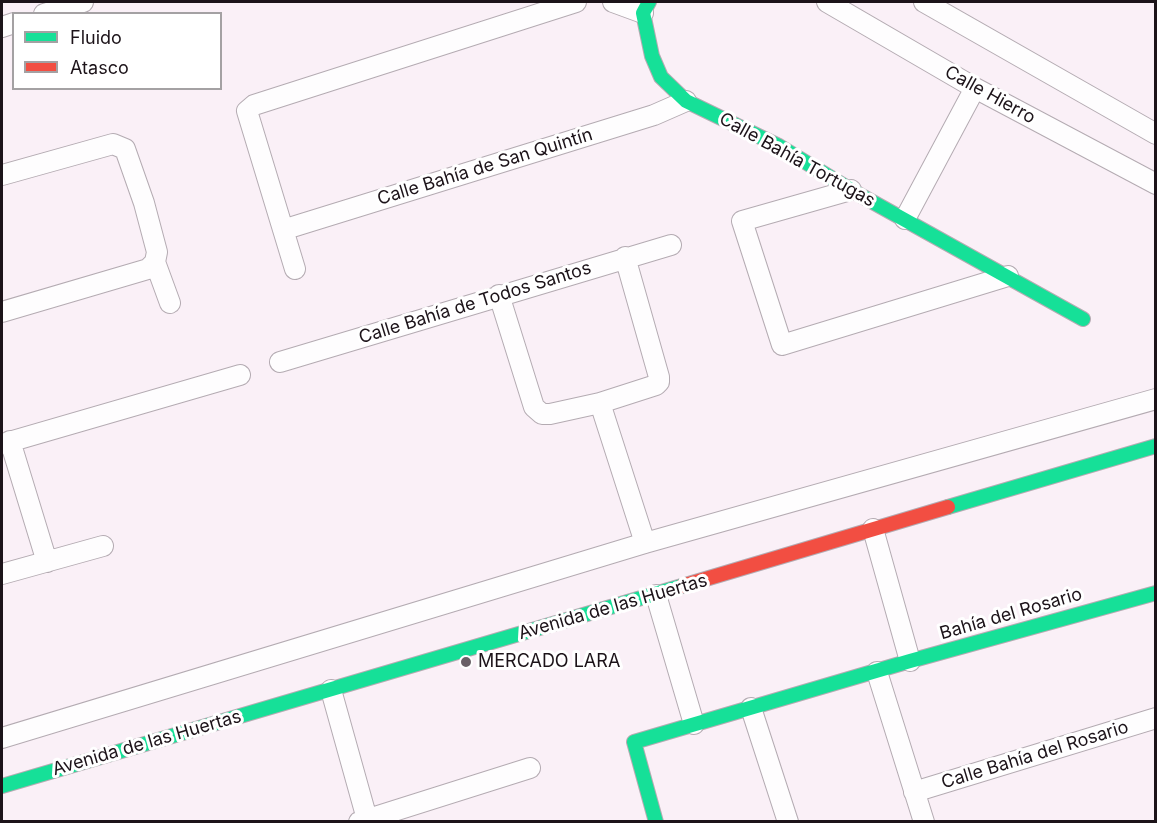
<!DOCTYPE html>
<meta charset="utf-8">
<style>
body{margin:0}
#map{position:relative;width:1157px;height:823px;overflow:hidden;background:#faf0f7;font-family:Inter,sans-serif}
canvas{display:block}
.frame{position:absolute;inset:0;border:3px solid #1c1319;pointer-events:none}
.legend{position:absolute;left:12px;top:12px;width:210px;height:78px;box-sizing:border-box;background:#fff;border:2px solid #a4a1a3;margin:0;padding:8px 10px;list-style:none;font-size:18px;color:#1c1319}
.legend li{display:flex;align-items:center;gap:12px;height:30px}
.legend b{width:30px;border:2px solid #a4a1a3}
</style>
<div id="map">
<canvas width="1157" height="823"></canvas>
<div class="frame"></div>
<ul class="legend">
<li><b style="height:8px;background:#16e098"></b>Fluido</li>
<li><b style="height:8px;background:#f24e42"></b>Atasco</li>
</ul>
</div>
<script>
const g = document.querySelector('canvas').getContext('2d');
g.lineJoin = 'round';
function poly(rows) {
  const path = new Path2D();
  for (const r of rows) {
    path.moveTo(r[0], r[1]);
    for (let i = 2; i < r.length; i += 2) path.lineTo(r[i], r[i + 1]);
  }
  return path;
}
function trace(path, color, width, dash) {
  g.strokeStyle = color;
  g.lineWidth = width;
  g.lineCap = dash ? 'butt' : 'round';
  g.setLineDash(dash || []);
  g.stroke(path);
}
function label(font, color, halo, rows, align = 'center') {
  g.font = font + ' Inter,sans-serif';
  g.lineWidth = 6;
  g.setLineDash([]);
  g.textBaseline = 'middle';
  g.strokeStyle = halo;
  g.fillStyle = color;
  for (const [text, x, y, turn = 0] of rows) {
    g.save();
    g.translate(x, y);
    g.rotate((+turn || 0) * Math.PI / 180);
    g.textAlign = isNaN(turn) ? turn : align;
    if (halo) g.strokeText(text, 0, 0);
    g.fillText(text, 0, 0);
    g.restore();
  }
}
const street = poly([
 [613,2,643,13],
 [827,2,975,88,1156,184],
 [924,2,1156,134],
 [44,14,83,2],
 [2,27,14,23],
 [2,175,113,144,125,149,144,203,157,252,155,262,148,269,2,312],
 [851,190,742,221,782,345,1008,276],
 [905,219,975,88],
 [283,226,289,228,654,115,686,101],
 [155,262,170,303],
 [295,269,247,111,254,105,576,2],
 [499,295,534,407,542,414,550,414,600,403,656,385,659,382,659,377,625,257],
 [280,362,671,245],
 [600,403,645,543],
 [10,441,47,562],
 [2,444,240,375],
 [873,529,910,661],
 [2,574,103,546],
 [656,595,694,724],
 [877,672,924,822],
 [331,690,367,819],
 [751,708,788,822],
 [2,738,645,543,1156,399],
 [914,792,1156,718],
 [359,822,530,768]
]);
const fast = poly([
 [649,2,643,13,652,56,661,77,686,101,779,146,851,190,1083,319],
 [948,507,1156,446],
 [2,786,682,586],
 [656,822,634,742,910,661,1156,593]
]);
const jam = poly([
 [682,586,948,507]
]);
trace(street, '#b4abb2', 22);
trace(fast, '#b4abb2', 16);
trace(jam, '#b4abb2', 16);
trace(street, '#fefdfe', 20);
trace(fast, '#16e098', 14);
trace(jam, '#f24e42', 14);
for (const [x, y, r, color] of [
 [466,662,6,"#6a6067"]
]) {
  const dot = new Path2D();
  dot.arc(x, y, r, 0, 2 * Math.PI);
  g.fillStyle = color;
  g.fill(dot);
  trace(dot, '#fff', 2);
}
label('18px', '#1c1319', '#fff', [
 ["Calle Hierro",990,95,29],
 ["Calle Bahía Tortugas",797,160,29],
 ["Calle Bahía de San Quintín",485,167,-17],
 ["Calle Bahía de Todos Santos",475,303,-17],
 ["Avenida de las Huertas",613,607,-16],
 ["Bahía del Rosario",1011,614,-16],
 ["Avenida de las Huertas",147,743,-16],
 ["Calle Bahía del Rosario",1035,755,-17]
]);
label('18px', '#1c1319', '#fff', [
 ["MERCADO LARA",478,662]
], 'left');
</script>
